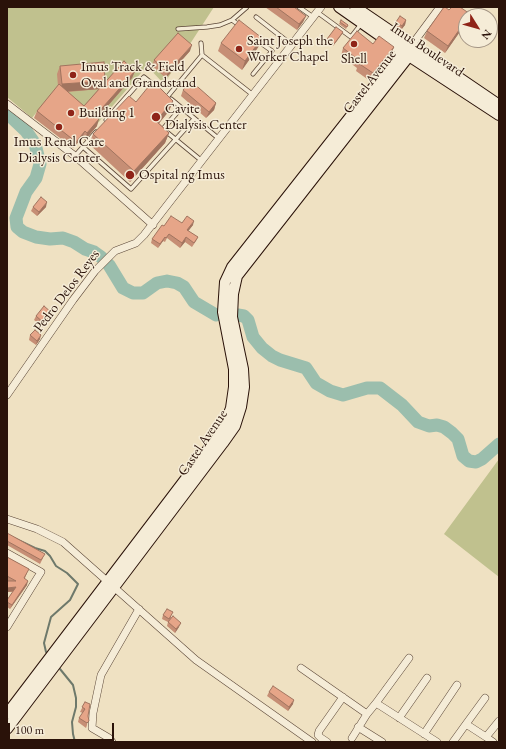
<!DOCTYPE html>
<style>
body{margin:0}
#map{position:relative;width:506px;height:749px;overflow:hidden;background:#efe1c2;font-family:"EB Garamond",serif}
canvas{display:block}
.frame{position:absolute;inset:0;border:8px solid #2a1209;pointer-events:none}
.north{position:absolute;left:458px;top:8px;width:40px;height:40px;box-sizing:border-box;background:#f5ecd7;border:1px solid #a49585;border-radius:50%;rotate:127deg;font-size:11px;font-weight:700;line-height:16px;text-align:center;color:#2a1209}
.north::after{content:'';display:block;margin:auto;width:14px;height:18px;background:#8f2418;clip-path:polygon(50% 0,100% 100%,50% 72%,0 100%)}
.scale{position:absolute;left:8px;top:723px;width:106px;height:18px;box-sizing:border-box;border:2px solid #2a1209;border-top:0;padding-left:5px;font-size:12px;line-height:14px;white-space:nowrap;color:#2a1209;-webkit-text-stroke:3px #f5ecd7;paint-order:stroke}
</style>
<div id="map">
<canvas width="506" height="749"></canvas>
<div class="frame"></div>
<div class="north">N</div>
<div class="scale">100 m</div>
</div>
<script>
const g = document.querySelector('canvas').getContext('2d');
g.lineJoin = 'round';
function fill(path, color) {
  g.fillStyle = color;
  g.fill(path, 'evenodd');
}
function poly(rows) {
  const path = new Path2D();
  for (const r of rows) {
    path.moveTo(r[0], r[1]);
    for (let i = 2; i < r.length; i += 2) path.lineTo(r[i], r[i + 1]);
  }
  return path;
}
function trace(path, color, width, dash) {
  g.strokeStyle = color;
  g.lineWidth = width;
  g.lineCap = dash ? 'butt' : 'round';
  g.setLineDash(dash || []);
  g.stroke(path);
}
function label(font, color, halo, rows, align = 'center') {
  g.font = font + ' "EB Garamond",serif';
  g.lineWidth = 3;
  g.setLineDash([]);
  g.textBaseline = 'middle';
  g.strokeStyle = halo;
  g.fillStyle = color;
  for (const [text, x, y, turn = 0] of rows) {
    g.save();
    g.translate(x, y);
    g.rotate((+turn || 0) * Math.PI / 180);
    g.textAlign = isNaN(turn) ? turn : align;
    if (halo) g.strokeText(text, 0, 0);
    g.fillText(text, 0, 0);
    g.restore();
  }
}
fill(poly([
 [7,7,214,7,164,84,147,66,85,138,44,103,32,118,7,97],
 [499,459,499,577,444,534]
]), '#c0c18e');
trace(poly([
 [14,538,35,548,45,551,50,556,56,566,67,573,78,584,70,600,51,617,44,643,46,652],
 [60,669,73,685,76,698,76,707,72,722,73,734,75,742]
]), '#6e796b', 2);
trace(poly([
 [7,113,26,131,35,144,40,164,36,178,26,192,16,218,17,227,23,232,36,237,50,239,63,238,74,242,85,249,94,252,101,257,109,265,123,288,133,293,143,293,157,283,167,281,177,283,184,287,194,302,216,315],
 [238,315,244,316,248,320,253,337,262,348,272,356,280,360,306,368,316,383,330,391,343,395,367,388,380,388,402,405,418,422,429,426,437,425,444,427,452,433,458,439,463,456,469,461,476,462,482,459,499,444]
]), '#9bbead', 13);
const lane = poly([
 [299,7,313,17],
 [317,12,351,37,361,24],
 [256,17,292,45],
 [232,20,239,25],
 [178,29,207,27,220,25,232,20,247,7],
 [201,43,202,55],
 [253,74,272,51,258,41],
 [168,96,202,55,253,95],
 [171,99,218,138],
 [181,108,163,129,202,161],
 [106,120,144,77,155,86],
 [83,147,131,189,194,119],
 [75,156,96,132]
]);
const street = poly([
 [411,46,440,7],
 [7,104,75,156,153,225],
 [7,395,73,300,95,271,115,251,136,243,144,235,321,7],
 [7,519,37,529,63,542,196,660,312,742],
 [7,553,41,572,7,627],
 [301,668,367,714],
 [376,703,409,658],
 [399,718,427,678],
 [466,724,485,698],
 [358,727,382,742],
 [424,734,457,685],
 [486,737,493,742],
 [352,738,367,714,376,703,437,742],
 [112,742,109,738,92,728,93,713,101,675,139,609],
 [327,742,321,738,318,735,319,731,343,697],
 [453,742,466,724,486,737,499,721]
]);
const secondary = poly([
 [339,7,409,56,499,115],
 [355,7,499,105],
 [7,714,219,435,225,424,231,408,234,387,234,369,223,312,225,282,232,267,402,51,411,46],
 [7,729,223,443,235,426,241,407,244,387,243,369,232,317,233,294,237,276,409,56,411,46]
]);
trace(lane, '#5b4637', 5);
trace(street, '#5b4637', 8);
trace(secondary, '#2a1209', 12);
trace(lane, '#f5ecd7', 3.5);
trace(street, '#f5ecd7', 7);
trace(secondary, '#f5ecd7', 10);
fill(poly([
 [265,7,294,7,306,16,303,22,297,30],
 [449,10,466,16,466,23,445,53,424,38,427,31],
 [406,20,405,25,401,30,395,26,396,22],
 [340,22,348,25,346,29,339,24],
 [343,32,342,34,333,46,327,41,327,39],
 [221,43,259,46,242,70,218,51],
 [373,44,394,47,391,54,370,81,356,71,357,68,341,56,343,48],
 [190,51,166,78,152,66,154,60],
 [60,66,105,83,135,71,132,78,97,118,97,126,85,140,82,138,73,148,34,118,37,111,58,86,57,74],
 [99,89,84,106,68,92],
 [183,90,216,103,214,110,206,118,181,96],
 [173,101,169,111,159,123,169,133,165,143,130,182,89,144,93,134,136,102],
 [33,207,46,207,37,216,31,211],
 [182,223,193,225,188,231,198,237,196,241,192,247,185,242,180,248,167,238,165,242,163,241,158,248,151,243,152,239,164,226],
 [52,313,51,317,43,327,34,320,36,316],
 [30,335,40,339,36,345,29,340],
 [7,533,43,558,40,564,7,545],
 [7,557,27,573,25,578,27,585,10,609,7,607,7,600,13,592,7,592],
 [163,615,172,617,170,620,179,627,175,633,167,626,168,622,162,619],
 [269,692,293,704,288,711,267,696],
 [85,702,88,716,87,725,86,728,78,722,79,718,83,713,80,712]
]), '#c68e75');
fill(poly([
 [306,16,303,22,297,30,299,24],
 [406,20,405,25,401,30,402,26],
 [466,20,466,23,445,53,448,46],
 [343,32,342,34,333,46,334,44],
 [262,38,259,46,242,70,245,61],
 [192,45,190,51,166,78,168,72],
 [394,47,391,54,370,81,373,73],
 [135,71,132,78,93,123,95,116],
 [105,81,102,89,59,92,62,84],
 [173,101,169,111,152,132,156,121],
 [216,103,214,110,206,118,209,112],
 [99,119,97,126,85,140,87,133],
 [85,131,82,138,73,148,76,142],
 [169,133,165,143,130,182,134,171],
 [47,202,46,207,37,216,39,212],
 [194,221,193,225,186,234,187,230],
 [165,237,163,241,158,248,160,244],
 [186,237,185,242,180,248,182,243],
 [52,313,51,317,43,327,44,323],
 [41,335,40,339,36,345,37,341],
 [28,581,27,585,10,609,12,605],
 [16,587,14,591,7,592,7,588],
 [181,623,179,627,175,633,176,629],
 [294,700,293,704,288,711,289,707]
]), '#a1745f');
const building = poly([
 [276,7,294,7,306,16,299,24,276,7],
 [444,7,445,7,449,10,452,7,460,7,470,14,469,16,466,16,466,20,448,46,427,31,444,7],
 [400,16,406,20,402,26,396,22,400,16],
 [239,20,262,38,245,61,221,43,239,20],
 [341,20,348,25,347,27,340,22,341,20],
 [336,27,343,32,334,44,327,39,336,27],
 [357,31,373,44,379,36,394,47,373,73,358,63,360,61,343,48,357,31],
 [178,33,192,45,168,72,154,60,178,33],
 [124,61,135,71,95,116,99,119,87,133,85,131,76,142,37,111,59,84,84,106,124,61],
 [104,62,105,81,62,84,60,66,104,62],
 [153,81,173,101,156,121,169,133,134,171,93,134,129,96,136,102,153,81],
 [191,81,216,103,209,112,183,90,191,81],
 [41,197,47,202,39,212,33,207,41,197],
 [171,216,182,223,187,216,194,221,187,230,198,237,194,243,186,237,182,243,169,234,166,238,165,237,160,244,152,239,162,225,164,226,171,216],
 [44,306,52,313,44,323,36,316,44,306],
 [35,330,41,335,37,341,30,335,35,330],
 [7,533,45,554,41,560,7,541,7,533],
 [7,557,29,569,24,578,28,581,12,605,7,602,7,600,16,587,7,588,7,581,16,581,7,576,7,557],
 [167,609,173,612,169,619,163,615,167,609],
 [173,616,181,623,176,629,168,622,173,616],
 [273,686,294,700,289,707,269,692,273,686],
 [85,702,90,704,88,716,89,721,87,723,79,718,85,709,82,707,85,702]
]);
fill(building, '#e6a588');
trace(building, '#a1745f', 1);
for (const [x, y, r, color] of [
 [354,44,4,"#8f2418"],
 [239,49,4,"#8f2418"],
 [73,75,4,"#8f2418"],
 [71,113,4,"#8f2418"],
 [156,117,5,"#8f2418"],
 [59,127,4,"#8f2418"],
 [130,175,5,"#8f2418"]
]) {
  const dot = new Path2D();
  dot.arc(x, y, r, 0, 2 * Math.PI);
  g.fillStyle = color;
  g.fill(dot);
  trace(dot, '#f5ecd7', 1.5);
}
label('14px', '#2a1209', '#f5ecd7', [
 ["Saint Joseph the",247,41],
 ["Worker Chapel",247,57],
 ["Shell",354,59,"center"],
 ["Imus Track & Field",81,67],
 ["Oval and Grandstand",81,83],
 ["Cavite",165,109],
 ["Dialysis Center",165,125],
 ["Building 1",79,113],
 ["Imus Renal Care",59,142,"center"],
 ["Dialysis Center",59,158,"center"],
 ["Ospital ng Imus",139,175]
], 'left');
label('14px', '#2a1209', '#f5ecd7', [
 ["Imus Boulevard",427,50,34],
 ["Castel Avenue",370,82,-52],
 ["Pedro Delos Reyes",67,291,-53],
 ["Castel Avenue",203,443,-56]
]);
</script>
